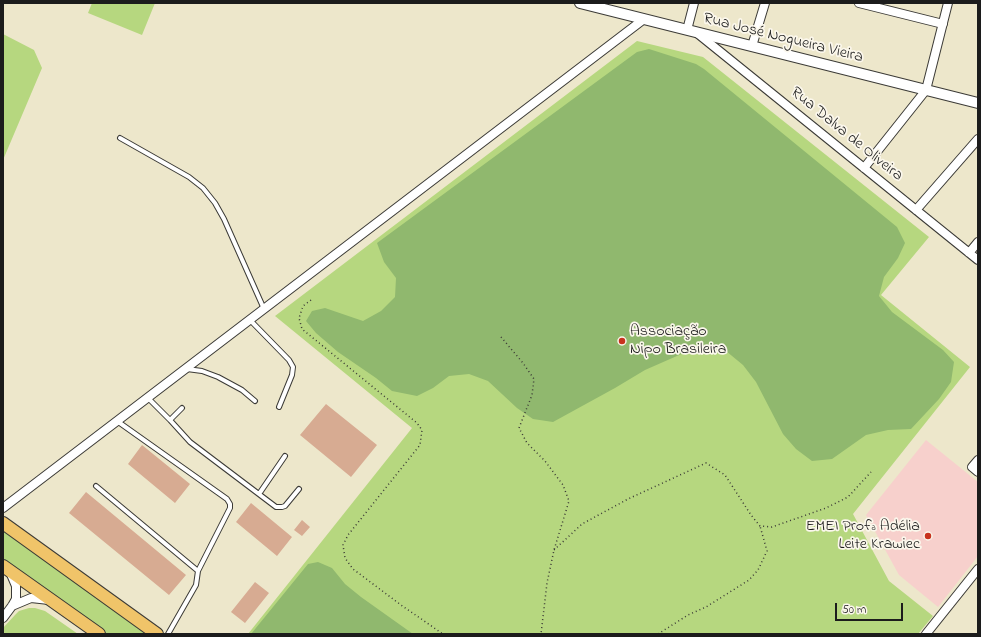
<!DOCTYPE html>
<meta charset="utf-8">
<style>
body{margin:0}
#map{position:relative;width:981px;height:637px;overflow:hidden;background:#ede7cb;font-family:"Indie Flower",sans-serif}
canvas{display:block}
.frame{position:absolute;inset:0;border:4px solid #1c1c1c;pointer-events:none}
.scale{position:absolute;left:835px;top:603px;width:68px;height:18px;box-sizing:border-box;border:2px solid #1c1c1c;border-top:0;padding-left:5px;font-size:12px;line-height:14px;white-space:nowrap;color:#1c1c1c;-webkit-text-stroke:3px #fbf7ec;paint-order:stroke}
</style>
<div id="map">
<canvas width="981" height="637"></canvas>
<div class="frame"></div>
<div class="scale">50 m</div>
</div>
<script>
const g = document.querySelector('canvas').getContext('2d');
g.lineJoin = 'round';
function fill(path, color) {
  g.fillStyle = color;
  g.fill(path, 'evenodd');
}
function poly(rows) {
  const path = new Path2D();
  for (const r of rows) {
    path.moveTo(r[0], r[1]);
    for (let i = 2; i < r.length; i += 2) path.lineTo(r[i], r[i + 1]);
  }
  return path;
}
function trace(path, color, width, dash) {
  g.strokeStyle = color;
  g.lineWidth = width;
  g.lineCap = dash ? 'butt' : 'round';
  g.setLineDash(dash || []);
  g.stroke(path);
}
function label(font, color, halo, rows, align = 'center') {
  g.font = font + ' "Indie Flower",sans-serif';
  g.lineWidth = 3.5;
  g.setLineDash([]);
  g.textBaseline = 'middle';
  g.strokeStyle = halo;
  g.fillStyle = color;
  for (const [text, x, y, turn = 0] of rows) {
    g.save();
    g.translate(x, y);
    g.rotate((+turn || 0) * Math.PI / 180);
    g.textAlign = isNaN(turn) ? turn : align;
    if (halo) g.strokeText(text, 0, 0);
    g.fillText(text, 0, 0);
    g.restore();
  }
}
fill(poly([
 [926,440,978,482,978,556,938,607,899,575,866,515]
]), '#f7d0cc');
fill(poly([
 [92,3,155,3,142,35,88,13],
 [3,34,34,50,42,68,3,160],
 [637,41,703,57,929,237,881,295,970,367,853,514,889,581,933,616,918,634,248,634,412,428,275,316],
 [3,530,149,634,107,634,3,561],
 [29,608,35,608,45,611,78,634,3,634,3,628,15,615,19,611]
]), '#b6d77f');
fill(poly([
 [649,49,696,64,704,69,897,227,905,243,898,258,884,277,879,296,892,312,943,350,954,362,951,382,939,399,911,429,888,430,866,435,832,459,812,461,796,449,783,434,756,382,743,365,726,351,705,347,686,352,645,370,615,388,553,422,533,419,517,408,488,381,469,374,449,376,433,388,417,396,392,391,376,378,338,352,316,333,306,321,312,311,325,308,363,321,381,311,395,297,396,278,384,262,377,243,637,52],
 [318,562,332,568,345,584,361,597,413,634,251,634,308,564]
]), '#90b86e');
fill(poly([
 [326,404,377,445,351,477,300,435],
 [142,445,190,484,175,503,128,464],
 [86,492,186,575,169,595,69,513],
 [251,503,292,537,277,556,236,522],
 [302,520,310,527,302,536,294,530],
 [255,582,269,593,245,623,231,612]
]), '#d7ab92');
const service = poly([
 [120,138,189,177,203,188,215,203,224,219,264,309],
 [250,320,289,360,293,367,292,375,279,407],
 [187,369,202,371,218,377,242,390,255,401],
 [148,398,170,420,190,442,276,507,282,507,285,506,299,489],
 [170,420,182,408],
 [117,421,227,499,230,504,230,508,198,571,196,585,168,634],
 [96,486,198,571],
 [259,494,285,456]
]);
const minor = poly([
 [859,3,943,24],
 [687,30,694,3],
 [697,33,978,260],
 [752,46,765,3],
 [864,168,926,90,948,3],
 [916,210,978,139],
 [969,253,978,242],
 [978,460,972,467,978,472],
 [3,508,644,19],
 [12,606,31,598,49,600],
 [3,618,12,606,16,599,16,586,10,572],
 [926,634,978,569]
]);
const tertiary = poly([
 [580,3,978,103]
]);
const primary = poly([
 [3,523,157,634],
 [3,566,99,634]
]);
trace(service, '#3b3a36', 6);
trace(minor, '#3b3a36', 10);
trace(tertiary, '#3b3a36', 12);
trace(primary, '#3b3a36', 14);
trace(poly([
 [311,300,303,306,299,318,302,329,417,423,422,430,420,445,348,535,343,545,345,558,353,569,401,605,443,634],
 [501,337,523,363,534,379,532,395,519,428,527,443,545,461,563,485,569,501,554,550,547,583,541,634],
 [554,550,582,524,628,499,706,463,725,475,751,515,760,526,772,527,826,508,848,497,871,472],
 [658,634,688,615,706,607,749,580,758,570,767,551,760,526]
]), '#3b3a36', 1.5, [1, 3]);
trace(service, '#fff', 4);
trace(minor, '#fff', 8);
trace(tertiary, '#fff', 10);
trace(primary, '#f0c469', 12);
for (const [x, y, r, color] of [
 [622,341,4,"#c8321e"],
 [928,536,4,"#c8321e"]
]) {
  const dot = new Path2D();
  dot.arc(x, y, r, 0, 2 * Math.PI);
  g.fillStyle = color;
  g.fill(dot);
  trace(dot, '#fbf7ec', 1.5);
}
label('16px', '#1c1c1c', '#fbf7ec', [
 ["Rua José Nogueira Vieira",783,39,14],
 ["Rua Dalva de Oliveira",846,135,39]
]);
label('16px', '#1c1c1c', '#fbf7ec', [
 ["Associação",630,332],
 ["Nipo Brasileira",630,350],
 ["EMEI Profª Adélia",920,527,"right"],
 ["Leite Krawiec",920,545,"right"]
], 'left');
</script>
